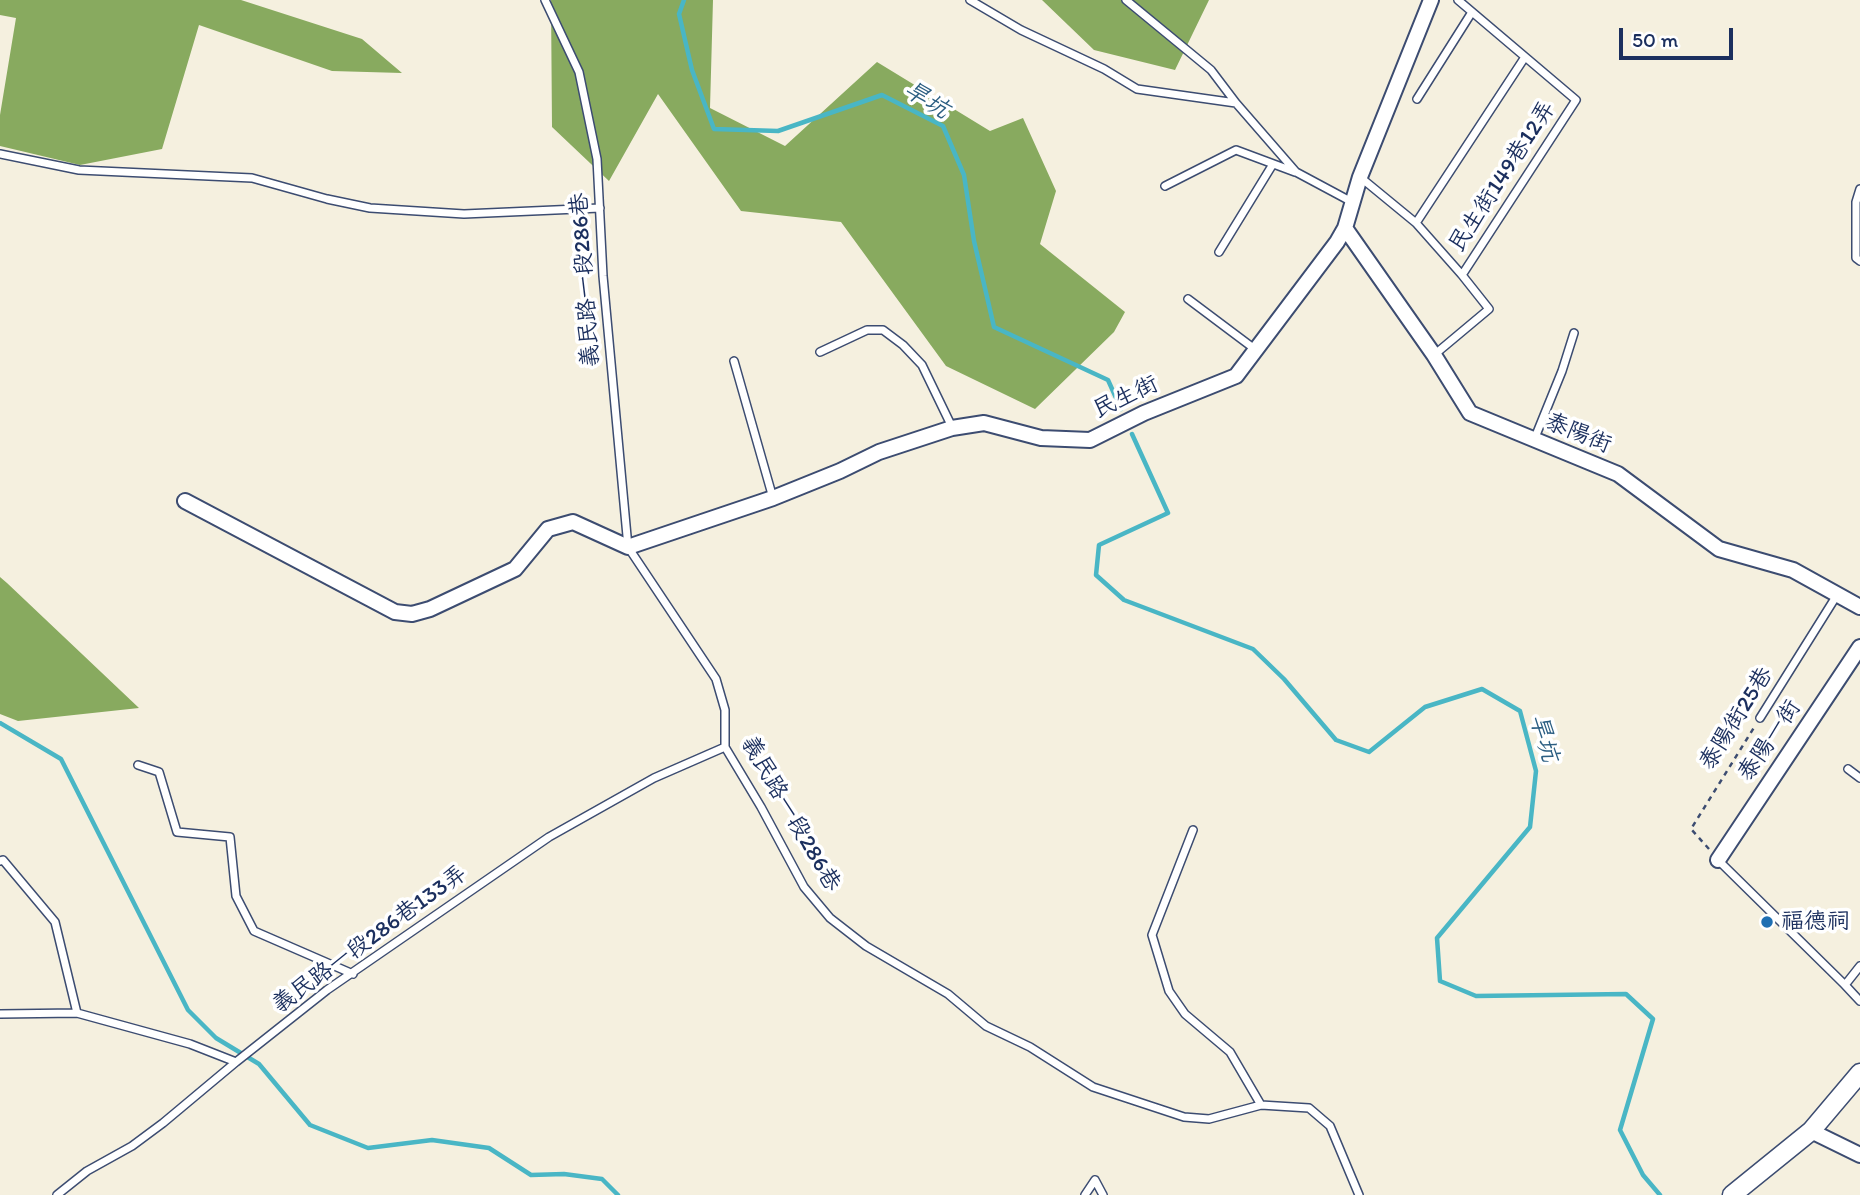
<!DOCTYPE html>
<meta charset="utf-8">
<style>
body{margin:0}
#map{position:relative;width:1860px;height:1195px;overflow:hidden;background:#f5f0df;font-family:Itim,sans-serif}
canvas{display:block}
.scale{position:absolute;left:1619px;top:28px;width:114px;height:32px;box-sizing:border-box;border:4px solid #1b2f5e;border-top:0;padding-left:9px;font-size:21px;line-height:24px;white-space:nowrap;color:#1b2f5e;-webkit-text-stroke:5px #fff;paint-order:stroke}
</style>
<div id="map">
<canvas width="1860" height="1195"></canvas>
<div class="scale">50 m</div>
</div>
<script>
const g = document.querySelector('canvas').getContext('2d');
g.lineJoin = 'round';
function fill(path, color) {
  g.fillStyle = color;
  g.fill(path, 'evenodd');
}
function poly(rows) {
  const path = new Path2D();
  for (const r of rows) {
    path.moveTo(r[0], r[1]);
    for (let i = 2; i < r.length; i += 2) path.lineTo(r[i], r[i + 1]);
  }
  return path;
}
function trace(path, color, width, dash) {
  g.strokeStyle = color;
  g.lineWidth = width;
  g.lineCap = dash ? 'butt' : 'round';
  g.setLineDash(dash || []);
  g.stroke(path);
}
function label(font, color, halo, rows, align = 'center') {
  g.font = font + ' Itim,"LXGW WenKai TC",sans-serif';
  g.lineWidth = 7;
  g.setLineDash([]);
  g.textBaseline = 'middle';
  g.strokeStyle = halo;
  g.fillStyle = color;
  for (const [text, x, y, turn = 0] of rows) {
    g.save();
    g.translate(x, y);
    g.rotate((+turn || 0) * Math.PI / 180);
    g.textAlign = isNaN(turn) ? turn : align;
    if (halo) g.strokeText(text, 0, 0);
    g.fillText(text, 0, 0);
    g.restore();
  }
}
fill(poly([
 [0,0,241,0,362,39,402,73,332,71,199,25,162,149,80,165,0,146,0,115,16,18,0,15],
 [551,0,713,0,710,108,785,146,877,62,990,131,1023,118,1056,191,1040,244,1125,312,1114,332,1035,409,946,366,841,222,741,211,658,94,609,181,552,127],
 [1042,0,1209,0,1175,70,1094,50],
 [0,577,7,583,139,708,18,721,0,714]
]), '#88aa5f');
trace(poly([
 [684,0,679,14,692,70,714,129,778,131,882,95,943,126,964,175,974,241,994,327,1108,380,1121,409],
 [1132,434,1168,513,1099,545,1096,575,1124,600,1253,649,1284,679,1336,740,1369,752,1425,707,1482,689,1520,711,1536,771,1530,827,1437,938,1440,981,1476,996,1626,994,1653,1019,1620,1130,1643,1175,1660,1195],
 [0,723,61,759,188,1010,216,1038,259,1064,310,1125,368,1148,432,1140,489,1148,531,1175,564,1174,602,1179,618,1195]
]), '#49b6c5', 4.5);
const service = poly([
 [545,0,579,72,597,159,603,276,628,547,716,679,725,710,725,747,761,807,804,887,830,918,866,946,948,994,986,1026,1030,1047,1093,1087,1184,1117,1209,1119,1261,1105,1309,1108,1330,1126,1359,1195],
 [970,0,1021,30,1104,69,1137,89,1236,103,1296,172,1352,202],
 [1126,0,1211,70,1236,103],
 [1458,0,1576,100,1462,275],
 [1417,99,1472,12],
 [0,154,79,170,252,178,327,199,370,208,464,214,600,208],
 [1360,177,1416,223,1462,275,1489,309,1434,355],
 [1165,186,1236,150,1295,172],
 [1860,189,1856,202,1856,258,1860,261],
 [1416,223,1525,57],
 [1219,252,1273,164],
 [1188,299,1256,350],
 [820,352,867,330,883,330,903,345,922,365,952,427],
 [734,361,773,498],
 [1534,440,1562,371,1574,333],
 [1760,718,1837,595],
 [138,765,159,772,177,832,230,837,236,896,254,931,353,974],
 [1848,769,1860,778],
 [1193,830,1152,935,1169,991,1185,1014,1230,1052,1261,1105],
 [1718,860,1845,985,1860,966],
 [0,861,3,860,55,922,77,1013],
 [1845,985,1860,1001],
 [0,1014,77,1013,190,1044,236,1062],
 [57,1195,87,1171,132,1146,163,1123,236,1062,327,990,549,837,654,778,725,747],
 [1085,1195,1095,1180,1103,1195]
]);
const minor = poly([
 [1345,228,1434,355,1470,413,1618,474,1719,549,1793,570,1860,607],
 [185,501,395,612,412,614,430,609,515,569,548,529,573,522,628,547,773,498,840,471,879,452,952,428,984,423,1041,438,1090,440,1144,413,1236,376,1337,242,1345,228,1360,177,1431,0],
 [1718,860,1860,647],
 [1811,1131,1860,1155]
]);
const tertiary = poly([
 [1732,1195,1811,1131,1860,1073]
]);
trace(service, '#3c4c71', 10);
trace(minor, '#3c4c71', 18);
trace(tertiary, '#3c4c71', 21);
trace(poly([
 [1709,849,1691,829,1755,726]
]), '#3c4c71', 2.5, [5, 5]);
trace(service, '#fff', 7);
trace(minor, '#fff', 14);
trace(tertiary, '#fff', 18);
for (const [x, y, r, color] of [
 [1767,922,7,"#1f6fb2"]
]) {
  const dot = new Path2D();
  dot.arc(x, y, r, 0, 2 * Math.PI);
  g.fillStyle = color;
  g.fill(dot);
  trace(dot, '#fff', 2.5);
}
label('23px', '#1b2f5e', '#fff', [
 ["民生街149巷12弄",1503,177,-57],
 ["義民路一段286巷",586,280,-94],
 ["民生街",1126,398,-25],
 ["泰陽街",1578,434,22],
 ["泰陽街25巷",1737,719,-58],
 ["泰陽一街",1770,741,-56],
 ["義民路一段286巷",790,814,60],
 ["義民路一段286巷133弄",370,940,-36]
]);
label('23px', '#1b2f5e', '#fff', [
 ["福德祠",1781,922]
], 'left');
label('italic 24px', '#2b5e82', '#fff', [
 ["旱坑",926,101,32],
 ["旱坑",1543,738,74]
]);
</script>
